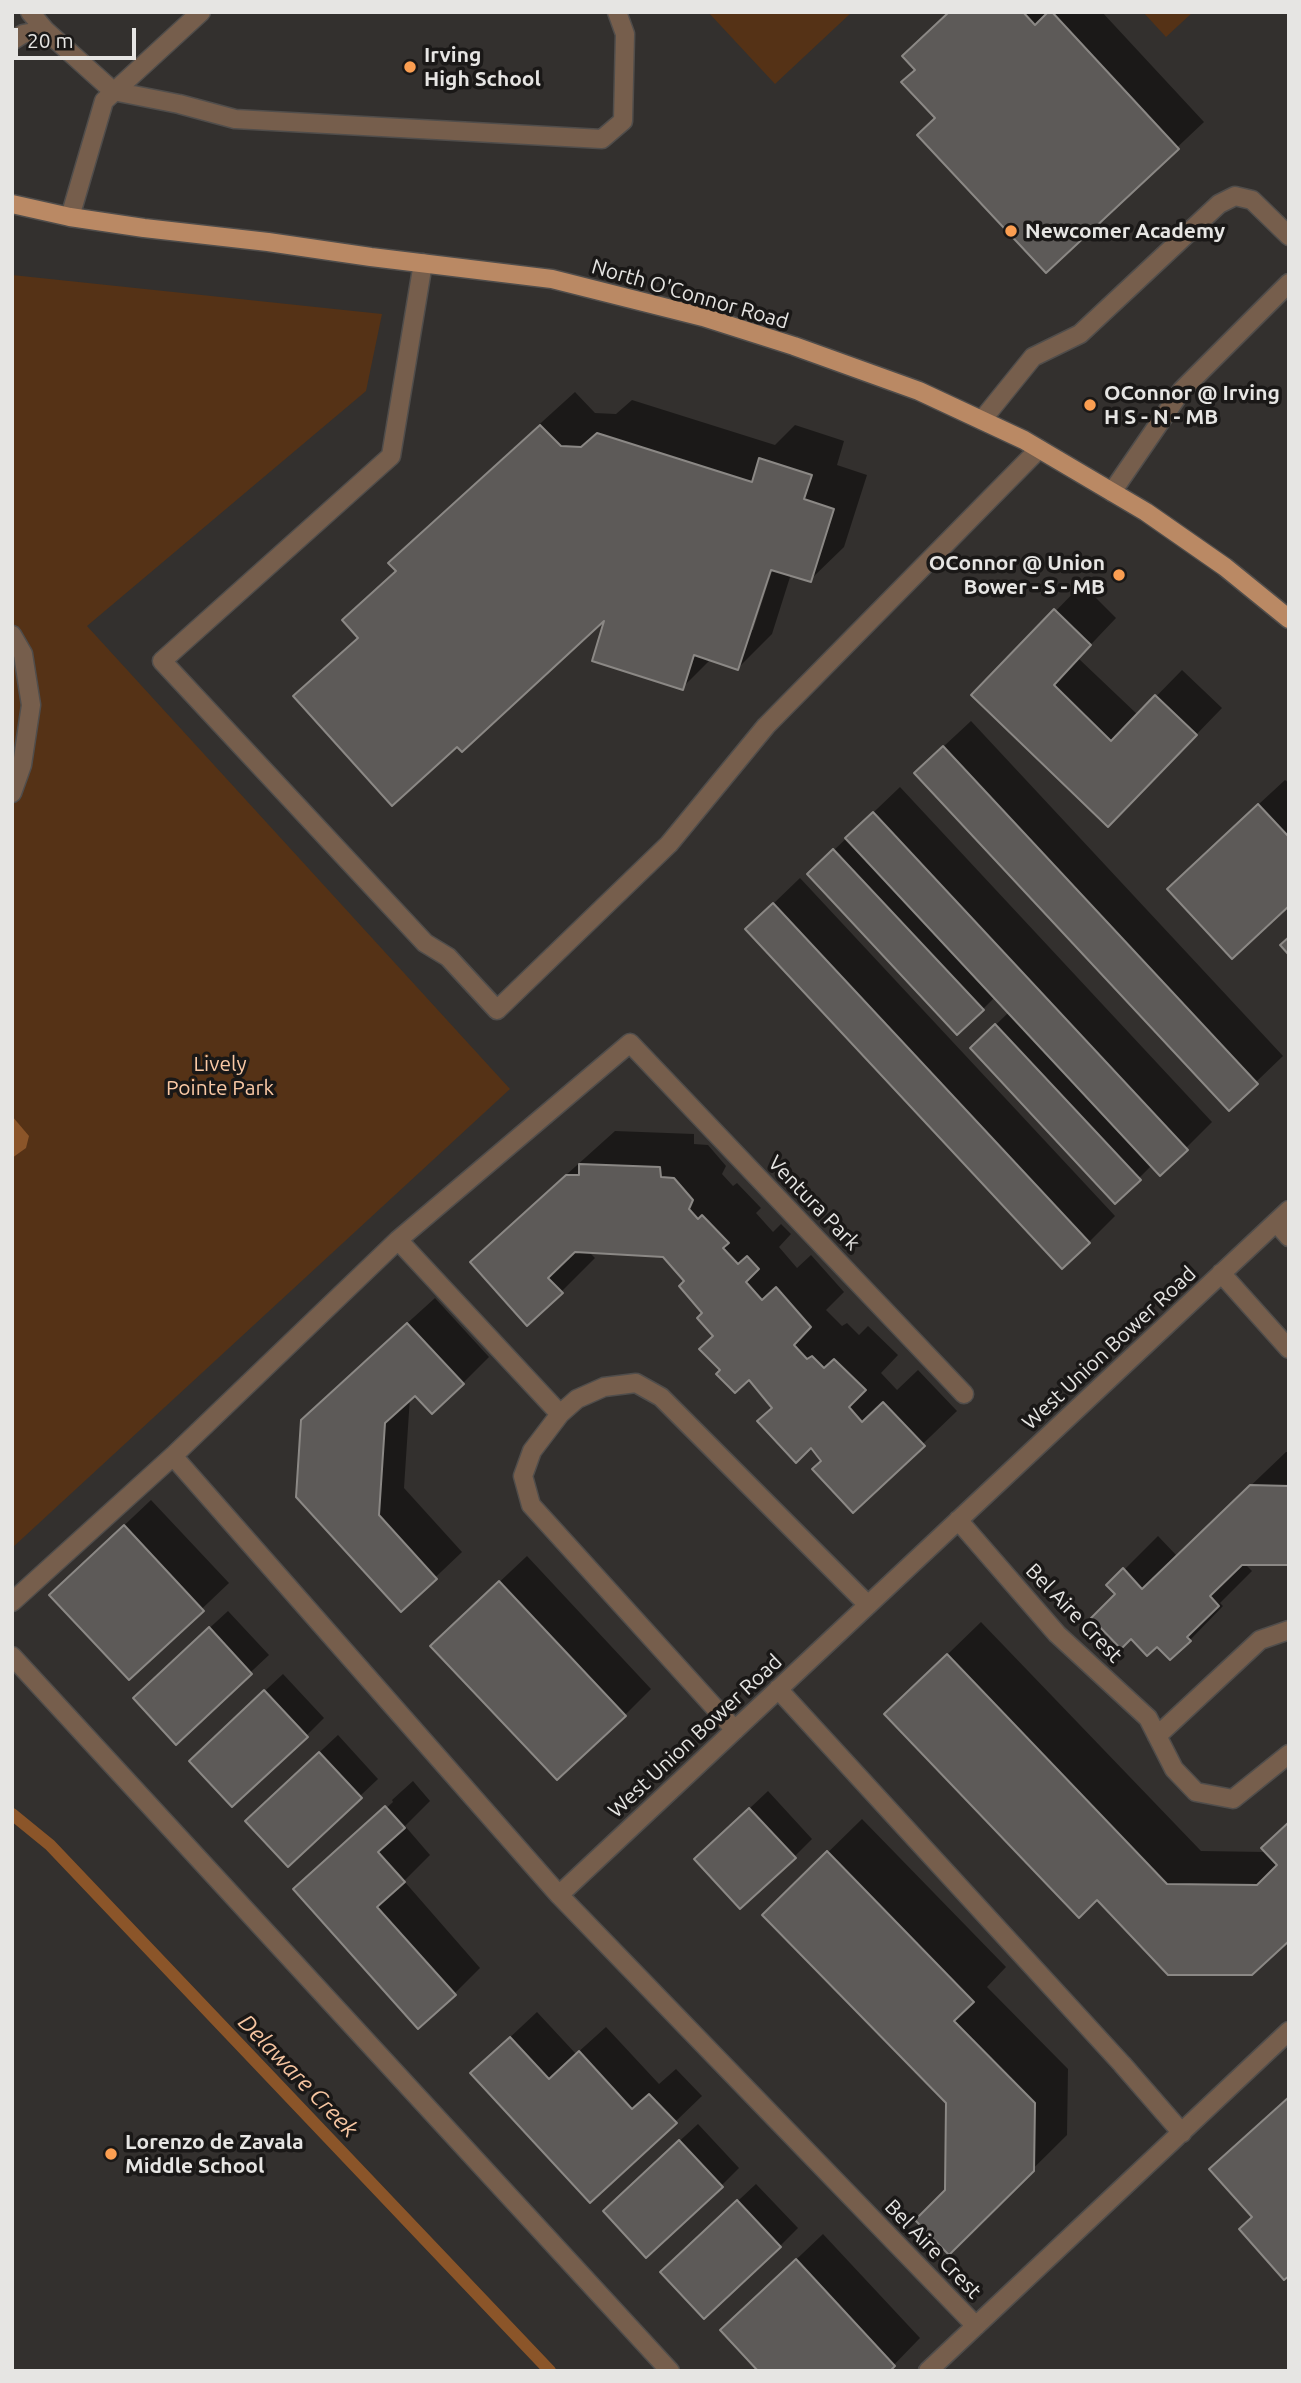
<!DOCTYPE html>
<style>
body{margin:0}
#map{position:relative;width:1301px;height:2383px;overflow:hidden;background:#33302e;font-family:Ubuntu,sans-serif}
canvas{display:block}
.frame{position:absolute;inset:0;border:14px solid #e6e5e3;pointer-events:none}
.scale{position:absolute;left:14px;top:28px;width:122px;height:32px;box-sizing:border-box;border:4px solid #e6e5e3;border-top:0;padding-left:9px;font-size:21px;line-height:24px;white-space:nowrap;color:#e6e5e3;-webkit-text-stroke:5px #1a1817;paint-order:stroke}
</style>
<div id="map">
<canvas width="1301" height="2383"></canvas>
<div class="frame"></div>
<div class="scale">20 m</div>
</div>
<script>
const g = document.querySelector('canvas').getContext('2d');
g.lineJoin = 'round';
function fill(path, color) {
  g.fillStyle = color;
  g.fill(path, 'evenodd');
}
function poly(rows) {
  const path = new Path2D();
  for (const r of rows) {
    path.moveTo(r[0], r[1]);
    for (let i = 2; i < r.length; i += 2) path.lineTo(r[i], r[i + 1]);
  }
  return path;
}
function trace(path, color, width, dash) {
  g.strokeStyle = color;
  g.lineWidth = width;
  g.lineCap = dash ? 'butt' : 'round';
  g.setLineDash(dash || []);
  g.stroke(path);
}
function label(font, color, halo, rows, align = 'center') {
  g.font = font + ' Ubuntu,sans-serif';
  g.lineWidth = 7;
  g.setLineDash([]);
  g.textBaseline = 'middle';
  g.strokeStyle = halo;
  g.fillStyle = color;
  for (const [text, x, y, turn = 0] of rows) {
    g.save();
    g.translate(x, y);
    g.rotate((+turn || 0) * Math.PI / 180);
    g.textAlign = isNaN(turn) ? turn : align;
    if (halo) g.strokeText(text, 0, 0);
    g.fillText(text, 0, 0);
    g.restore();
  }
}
fill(poly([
 [708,12,852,12,775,84],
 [1143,12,1193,12,1166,37],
 [12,275,382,314,366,391,87,626,510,1089,12,1548]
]), '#553216');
fill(poly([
 [12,1116,29,1136,26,1148,12,1158]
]), '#8b5529');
fill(poly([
 [949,12,1102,12,1204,122,1046,271,936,117,917,69],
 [575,392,595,413,616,414,632,400,775,445,795,425,844,441,837,465,867,475,844,547,810,580,791,574,772,634,738,668,711,659,682,688,608,616,457,745,296,697,359,636,345,621,397,570,391,563,424,529],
 [772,561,775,562,753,630,749,630],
 [1082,584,1116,618,1078,658,1138,715,1182,670,1222,708,1134,799,974,695],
 [971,721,1283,1056,1229,1108,943,747],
 [1285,780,1289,783,1289,904,1195,863],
 [900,787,1212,1122,1186,1148,1152,1165,1139,1178,972,1048,1009,1012,995,997,983,1009,809,874],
 [800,878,1115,1216,1089,1242,747,929],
 [615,1131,694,1134,694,1144,708,1145,726,1166,722,1174,733,1186,737,1183,761,1208,756,1213,773,1232,781,1224,791,1234,779,1247,797,1268,811,1255,844,1292,826,1310,842,1326,847,1323,859,1335,868,1326,898,1355,881,1373,897,1390,918,1370,957,1411,853,1511,824,1460,774,1407,715,1335,687,1281,664,1255,588,1251,595,1258,561,1292,473,1262,506,1229],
 [435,1298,489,1357,463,1383,415,1393,410,1397,404,1488,462,1552,401,1610,329,1394],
 [1286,1452,1289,1452,1289,1563,1244,1563,1252,1571,1220,1603,1223,1606,1190,1640,1117,1594,1109,1585,1158,1536,1177,1556],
 [151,1500,229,1583,129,1678,78,1569],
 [527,1556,651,1689,625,1715,459,1620],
 [228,1611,269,1655,176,1742,153,1680],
 [981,1622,1201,1851,1266,1852,1289,1823,1252,1974,920,1681],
 [283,1674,324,1718,306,1736,209,1743],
 [338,1735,378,1779,288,1864,265,1803],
 [413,1781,430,1801,405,1826,430,1855,404,1881,480,1968,454,1994,295,1889,320,1864,320,1867,393,1802,392,1800],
 [768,1791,812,1839,794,1857,714,1842],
 [862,1819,1006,1967,987,1987,1068,2069,1067,2135,949,2252,946,2191,948,2102,764,1915],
 [537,2012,576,2054,606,2027,659,2084,676,2069,702,2096,675,2122,472,2073],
 [1289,2097,1289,2273,1254,2216,1211,2169],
 [698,2124,739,2168,721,2186,623,2193],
 [756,2184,798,2228,780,2246,680,2255],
 [823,2234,920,2338,888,2371,722,2330]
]), '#0007');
trace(poly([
 [12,1814,50,1845,550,2371]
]), '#8b5529', 12);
const building = poly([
 [949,12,1023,12,1035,25,1048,12,1052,12,1179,149,1046,273,917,135,935,118,901,82,915,70,902,56,949,12],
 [540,425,561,446,581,447,597,433,752,482,759,458,812,475,804,499,834,509,811,582,771,570,738,670,694,655,683,690,592,661,604,621,462,752,457,747,392,806,293,696,358,638,342,620,396,571,388,563,540,425],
 [1054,609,1091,645,1054,685,1111,741,1155,695,1197,735,1108,827,971,695,1054,609],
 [943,746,1258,1084,1229,1111,914,773,943,746],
 [1258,804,1289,837,1289,906,1232,959,1167,889,1258,804],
 [873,812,1188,1150,1160,1176,845,838,873,812],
 [833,849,984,1010,957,1035,807,874,833,849],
 [773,903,1090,1243,1062,1269,745,929,773,903],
 [1289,937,1289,955,1280,945,1289,937],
 [995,1024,1141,1180,1115,1204,970,1048,995,1024],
 [579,1164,660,1167,661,1177,674,1178,693,1200,689,1209,698,1219,702,1215,729,1243,723,1248,738,1264,747,1256,759,1269,746,1282,762,1300,776,1287,811,1327,794,1345,807,1359,812,1356,824,1368,834,1359,866,1390,849,1407,862,1422,883,1402,925,1446,853,1513,812,1469,821,1461,811,1448,796,1463,757,1421,772,1408,749,1380,735,1393,716,1374,720,1370,699,1349,713,1336,697,1318,702,1313,679,1286,684,1281,663,1257,575,1252,548,1278,563,1293,527,1326,470,1262,566,1175,579,1175,579,1164],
 [407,1323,464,1384,432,1414,415,1396,385,1423,379,1515,437,1579,401,1612,296,1497,301,1420,407,1323],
 [1250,1485,1289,1486,1289,1565,1242,1565,1210,1596,1219,1606,1187,1637,1191,1641,1170,1660,1157,1647,1147,1656,1131,1639,1121,1649,1091,1618,1115,1594,1106,1585,1123,1568,1142,1589,1250,1485],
 [124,1525,204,1611,129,1680,49,1595,124,1525],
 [499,1581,626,1716,557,1780,430,1646,499,1581],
 [209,1627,252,1674,176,1745,133,1698,209,1627],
 [947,1654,1167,1884,1257,1885,1277,1865,1261,1848,1289,1822,1289,1941,1252,1975,1168,1975,1097,1900,1079,1918,884,1714,947,1654],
 [264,1690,308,1737,232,1807,189,1761,264,1690],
 [319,1752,362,1798,288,1867,245,1821,319,1752],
 [385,1806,405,1828,378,1852,405,1882,377,1907,456,1995,418,2029,293,1889,385,1806],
 [749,1808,796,1858,740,1909,694,1859,749,1808],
 [827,1851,974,2002,954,2021,1035,2103,1034,2171,949,2255,915,2220,945,2190,946,2103,762,1915,827,1851],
 [510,2037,549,2079,579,2051,632,2109,649,2094,677,2123,590,2203,470,2073,510,2037],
 [1289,2097,1289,2276,1284,2280,1239,2229,1252,2217,1209,2169,1289,2097],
 [679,2140,723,2187,646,2258,603,2211,679,2140],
 [737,2200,781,2247,704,2319,660,2272,737,2200],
 [796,2259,895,2366,890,2371,758,2371,720,2330,796,2259]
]);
fill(building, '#5d5a58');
trace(building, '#8b8885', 2);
const minor = poly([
 [30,12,45,30,113,91,179,104,235,119,602,139,623,121,625,34,617,12],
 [12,41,23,34,45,30],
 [70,217,104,101,201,12],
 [423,263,391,456,162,661,425,943,448,957,497,1010,669,844,766,726,1039,449],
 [982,420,1033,357,1080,334,1219,204,1235,196,1252,200,1289,236],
 [1112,492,1182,390,1289,283],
 [12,635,23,654,31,705,22,765,12,793],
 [1276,1222,1289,1237],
 [398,1240,560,1414],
 [1221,1273,1289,1349],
 [173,1456,559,1895,976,2326],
 [958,1520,1057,1634,1148,1718,1174,1769,1196,1792,1233,1799,1289,1754],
 [12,1602,173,1456,398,1240,630,1043,964,1394],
 [12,1656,670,2371],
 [778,1689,1122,2064,1182,2133],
 [735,1730,531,1505,523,1476,532,1451,560,1414,577,1399,604,1387,636,1383,661,1397,868,1605],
 [1157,1736,1260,1640,1289,1630],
 [559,1895,1289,1210],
 [928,2371,1289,2031]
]);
const major = poly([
 [12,204,70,217,144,228,268,242,371,257,552,279,703,317,794,346,919,391,1024,440,1146,512,1225,567,1289,619]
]);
trace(minor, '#504d4b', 21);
trace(major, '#504d4b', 21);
trace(minor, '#765e4c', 18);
trace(major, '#ba8964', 18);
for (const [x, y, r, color] of [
 [410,67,7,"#fb9e51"],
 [1011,231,7,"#fb9e51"],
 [1090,405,7,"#fb9e51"],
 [1119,575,7,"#fb9e51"],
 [111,2154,7,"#fb9e51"]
]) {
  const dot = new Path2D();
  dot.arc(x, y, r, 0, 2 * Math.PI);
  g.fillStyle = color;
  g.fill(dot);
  trace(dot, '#1a1817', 2.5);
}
label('bold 21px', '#e6e5e3', '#1a1817', [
 ["Irving",424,55],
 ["High School",424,79],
 ["Newcomer Academy",1025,231],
 ["OConnor @ Irving",1104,393],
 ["H S - N - MB",1104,417],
 ["OConnor @ Union",1105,563,"right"],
 ["Bower - S - MB",1105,587,"right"],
 ["Lorenzo de Zavala",125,2142],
 ["Middle School",125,2166]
], 'left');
label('21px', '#e6e5e3', '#1a1817', [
 ["North O'Connor Road",690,294,16],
 ["Ventura Park",814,1203,46],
 ["West Union Bower Road",1109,1348,-43],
 ["Bel Aire Crest",1074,1613,46],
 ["West Union Bower Road",695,1736,-43],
 ["Bel Aire Crest",933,2249,46]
]);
label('21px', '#fac9a5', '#1a1817', [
 ["Lively",220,1064],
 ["Pointe Park",220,1088]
]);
label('italic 23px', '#f6c5a1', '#1a1817', [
 ["Delaware Creek",298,2076,46]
]);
</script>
